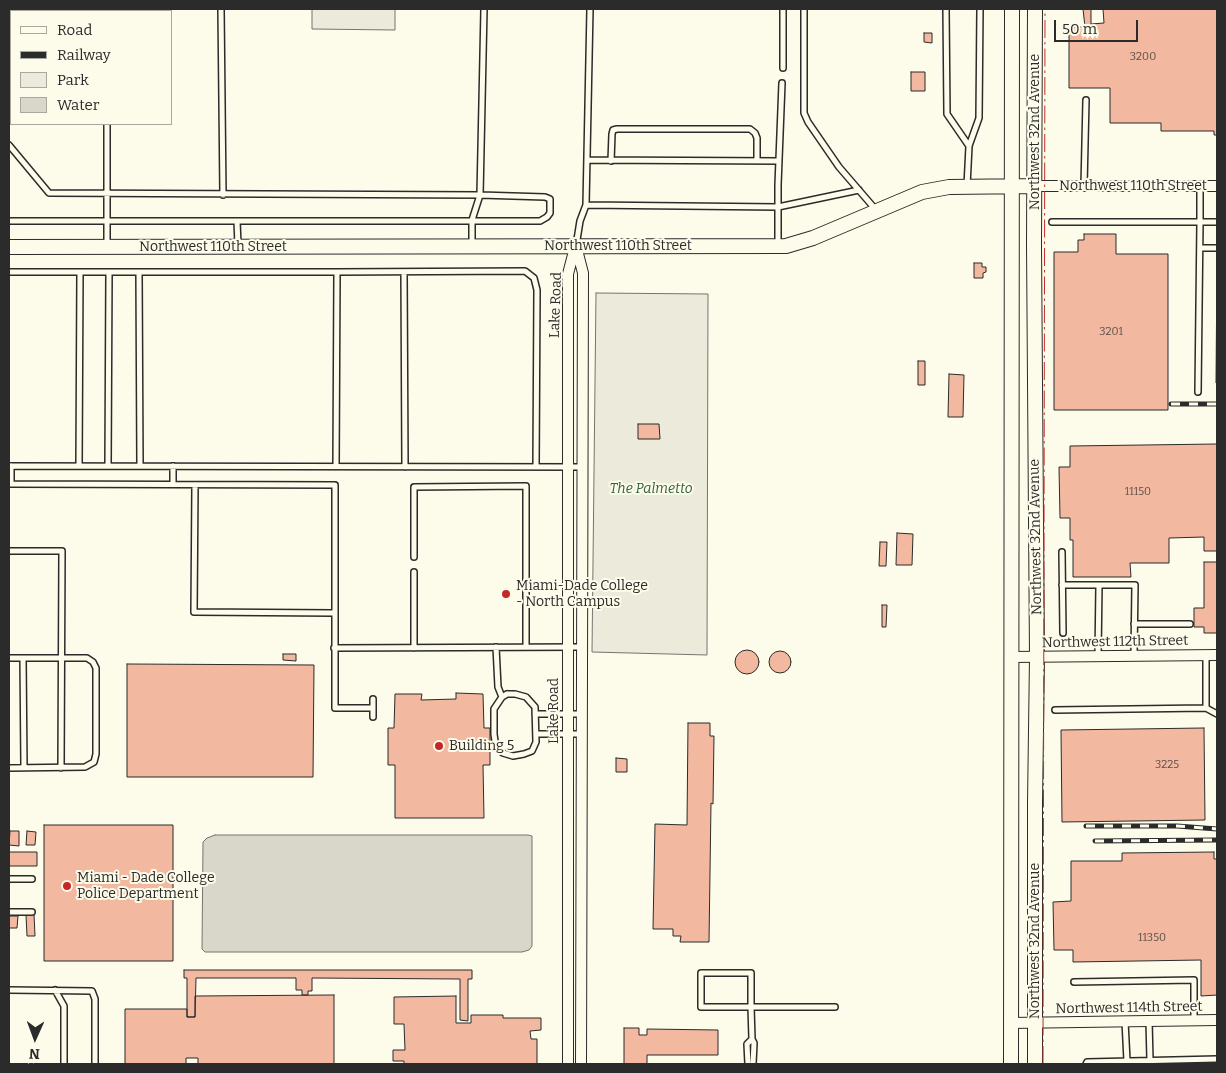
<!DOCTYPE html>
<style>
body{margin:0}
#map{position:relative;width:1226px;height:1073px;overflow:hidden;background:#fdfbea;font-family:Bitter,serif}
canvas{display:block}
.frame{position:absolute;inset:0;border:10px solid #2b2b2b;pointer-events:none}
.legend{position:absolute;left:10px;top:10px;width:162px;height:115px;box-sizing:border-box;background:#fdfbea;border:1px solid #a9a89e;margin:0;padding:6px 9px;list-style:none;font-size:15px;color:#2b2b2b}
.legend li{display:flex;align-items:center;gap:10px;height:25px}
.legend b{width:25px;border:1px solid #a9a89e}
.north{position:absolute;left:10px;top:1013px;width:50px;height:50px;-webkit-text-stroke:4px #fdfbea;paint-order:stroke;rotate:182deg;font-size:14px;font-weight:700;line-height:20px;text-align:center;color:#2b2b2b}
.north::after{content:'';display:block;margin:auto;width:18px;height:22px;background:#2b2b2b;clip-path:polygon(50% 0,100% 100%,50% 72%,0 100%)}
.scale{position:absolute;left:1054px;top:20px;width:84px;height:22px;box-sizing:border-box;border:2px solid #2b2b2b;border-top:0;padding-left:6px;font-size:15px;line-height:18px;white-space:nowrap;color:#2b2b2b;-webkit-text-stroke:4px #fdfbea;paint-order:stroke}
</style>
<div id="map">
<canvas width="1226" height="1073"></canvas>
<div class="frame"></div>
<ul class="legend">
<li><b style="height:6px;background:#fdfbea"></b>Road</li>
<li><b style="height:6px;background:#2b2b2b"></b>Railway</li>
<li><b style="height:14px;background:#ecebdb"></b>Park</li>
<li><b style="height:14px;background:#d8d7c9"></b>Water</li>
</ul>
<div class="north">N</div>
<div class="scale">50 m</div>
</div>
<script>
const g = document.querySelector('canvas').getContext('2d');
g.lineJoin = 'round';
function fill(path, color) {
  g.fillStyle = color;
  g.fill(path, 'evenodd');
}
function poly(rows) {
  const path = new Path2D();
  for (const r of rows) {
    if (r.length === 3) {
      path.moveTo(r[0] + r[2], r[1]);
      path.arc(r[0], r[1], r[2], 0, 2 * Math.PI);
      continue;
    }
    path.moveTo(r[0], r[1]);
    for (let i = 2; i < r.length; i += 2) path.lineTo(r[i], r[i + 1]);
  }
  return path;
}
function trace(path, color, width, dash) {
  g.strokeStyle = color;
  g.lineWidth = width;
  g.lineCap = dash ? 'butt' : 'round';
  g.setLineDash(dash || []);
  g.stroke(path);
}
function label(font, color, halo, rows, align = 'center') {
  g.font = font + ' Bitter,serif';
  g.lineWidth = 4;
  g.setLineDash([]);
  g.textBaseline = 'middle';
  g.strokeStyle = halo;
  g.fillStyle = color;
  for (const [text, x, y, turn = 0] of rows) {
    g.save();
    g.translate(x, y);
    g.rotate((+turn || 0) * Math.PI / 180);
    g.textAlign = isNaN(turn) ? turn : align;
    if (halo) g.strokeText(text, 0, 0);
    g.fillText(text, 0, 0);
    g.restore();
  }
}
const green = poly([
 [312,9,395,9,395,30,312,29,312,9],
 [596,293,708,294,707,655,592,652,596,293]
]);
fill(green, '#ecebdb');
trace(green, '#74746e', 1);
const water = poly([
 [215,835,528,835,532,836,532,946,529,950,522,952,205,952,202,949,203,842,207,838,215,835]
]);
fill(water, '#d8d7c9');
trace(water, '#74746e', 1);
const building = poly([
 [1083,9,1091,9,1091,24,1104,23,1103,9,1217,9,1217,135,1214,135,1214,131,1161,131,1161,123,1110,123,1110,88,1069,88,1069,27,1085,27,1083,9],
 [924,33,932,33,932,43,924,42,924,33],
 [911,72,925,72,925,91,911,91,911,72],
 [1084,234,1116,234,1116,254,1168,254,1168,410,1054,410,1054,252,1078,252,1078,240,1084,240,1084,234],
 [1217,258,1217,257,1217,383,1216,383,1217,258],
 [974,263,982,263,982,267,986,267,986,272,983,273,983,278,974,278,974,263],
 [918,361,925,361,925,385,918,385,918,361],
 [949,374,964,375,963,417,948,417,949,374],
 [638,424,659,424,660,439,638,439,638,424],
 [1217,444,1217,551,1204,551,1204,537,1169,538,1169,563,1130,563,1131,577,1073,577,1073,540,1070,540,1070,518,1060,518,1059,467,1070,467,1070,446,1217,444],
 [897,533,913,534,912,565,896,565,897,533],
 [880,542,887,542,886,566,879,566,880,542],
 [1204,562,1217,562,1217,633,1204,633,1204,627,1194,627,1194,608,1204,608,1204,562],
 [882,605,887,605,886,627,882,627,882,605],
 [747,662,12],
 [780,662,11],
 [283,654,296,654,296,661,283,660,283,654],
 [127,664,314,665,313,777,127,777,127,664],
 [456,693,483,694,484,728,490,728,490,765,483,765,484,818,395,818,395,765,388,765,388,728,394,728,395,694,422,694,421,700,456,699,456,693],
 [688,723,710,723,710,736,714,736,713,804,711,803,709,942,680,942,681,936,673,936,673,929,653,929,655,824,687,825,688,723],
 [1204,728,1205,820,1062,822,1061,730,1204,728],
 [616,758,627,759,627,772,616,772,616,758],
 [44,825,173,825,173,961,44,961,44,825],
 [10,831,19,831,19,846,9,845,10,831],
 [27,831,36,832,35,845,26,845,27,831],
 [9,852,37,852,37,866,9,866,9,852],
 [1214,852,1214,859,1217,859,1217,995,1201,996,1201,960,1073,962,1073,950,1054,950,1053,902,1071,901,1071,861,1122,861,1122,853,1214,852],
 [34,914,35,936,27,936,26,915,34,914],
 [9,916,18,916,17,928,9,928,9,916],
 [184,970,472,970,472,979,468,979,468,1021,460,1020,460,979,312,978,312,991,308,991,308,995,302,995,302,990,296,990,296,978,196,978,195,1017,187,1017,187,978,184,978,184,970],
 [334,995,334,1064,198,1064,198,1058,186,1058,186,1064,125,1064,125,1009,187,1009,187,1017,195,1017,195,996,334,995],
 [456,996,456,1023,471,1023,471,1015,503,1015,503,1018,541,1018,541,1030,530,1031,531,1039,537,1039,537,1064,404,1064,404,1061,393,1061,393,1050,405,1050,404,1024,394,1024,394,997,456,996],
 [624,1028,639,1028,639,1035,647,1035,647,1029,718,1030,718,1055,647,1055,647,1064,624,1064,624,1028]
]);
fill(building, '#f2b8a0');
trace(building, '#2b2b2b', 1);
const lane = poly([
 [221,9,223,195],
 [783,9,783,68],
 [804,9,804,113,808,122,839,167,876,210],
 [946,9,947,114,969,146],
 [107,11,107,9],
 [9,145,49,193,480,195,472,220,472,244],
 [587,160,779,161],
 [611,161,612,134,613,130,617,129,750,129,755,133,757,138,757,161],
 [967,186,969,146,979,118,980,9],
 [1084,186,1086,100],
 [586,205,778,207,859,190],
 [9,221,237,221],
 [1052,222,1200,222,1200,186],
 [107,245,107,124],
 [238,245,237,221,540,221,547,217,550,213,550,199,545,197,480,195,484,9],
 [778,245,778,185,782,83],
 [576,246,580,221,586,205,590,9],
 [1200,248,1217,248],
 [9,272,337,272,336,466],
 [139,272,140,466],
 [337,272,525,271,534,278,537,290,536,467],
 [404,272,405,467],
 [1198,392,1200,222,1217,222],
 [9,466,582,467],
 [11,466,11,484],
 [79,466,80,272],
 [108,466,109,272],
 [9,484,335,485,335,708,373,708],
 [173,484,173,466],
 [195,485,194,612,334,613],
 [9,551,62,551,61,768],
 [1062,552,1063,633],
 [414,557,414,487,526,486,526,647],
 [1062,585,1099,585,1098,656],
 [1099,585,1135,585,1134,655],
 [1134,624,1190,624],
 [496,647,498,687,502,697],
 [334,648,582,647],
 [414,648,414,572],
 [9,658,87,658,93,662,96,668,96,754,94,762,85,767,9,768],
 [23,658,24,767],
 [507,694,515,694,526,697,535,707,536,742,532,751,524,754,513,756,503,753,496,748,494,734,494,709,502,697,507,694],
 [373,699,373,717],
 [1206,708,1217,714],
 [1055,710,1206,708,1206,655],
 [535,714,582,714],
 [536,734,582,734],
 [9,879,32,879],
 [9,912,32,912],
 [1074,982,1194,980,1194,1020],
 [9,990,92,991,95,999,95,1064],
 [55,990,64,1006,64,1064],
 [1125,1021,1127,1061],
 [1149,1021,1150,1060],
 [752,1039,751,1007,751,973,701,973,701,1007,835,1007],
 [748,1064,747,1044,752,1039,754,1043,753,1064],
 [1086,1064,1087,1062,1217,1059]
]);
const street = poly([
 [1035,186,1217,186],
 [576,246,583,273,581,1064],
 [1012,657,1217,655],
 [1011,1023,1217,1020],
 [568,1064,568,274,575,247]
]);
const secondary = poly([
 [9,247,786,246,813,238,922,192,949,187,1035,186],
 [1011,1064,1012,9],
 [1035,1064,1035,803,1037,657,1034,245,1035,9]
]);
trace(lane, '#2b2b2b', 8);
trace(street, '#2b2b2b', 12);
trace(secondary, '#2b2b2b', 16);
trace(lane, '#fdfbea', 5);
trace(street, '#fdfbea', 10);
trace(secondary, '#fdfbea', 14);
const rail = poly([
 [1171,404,1217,404],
 [1086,826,1177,826,1217,829],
 [1095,841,1217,840]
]);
trace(rail, '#2b2b2b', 5);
trace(rail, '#fdfbea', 3, [9]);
trace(poly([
 [1043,1064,1045,9]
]), '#c62828', 1, [18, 4, 2.5, 4]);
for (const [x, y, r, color] of [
 [506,594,5,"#c62828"],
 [439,746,5,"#c62828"],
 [67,886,5,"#c62828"]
]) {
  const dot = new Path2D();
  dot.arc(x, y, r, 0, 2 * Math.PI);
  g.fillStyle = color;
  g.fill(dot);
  trace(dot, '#fdfbea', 2);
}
label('11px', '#5d4e48', null, [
 ["3200",1143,57],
 ["3201",1111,332],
 ["11150",1138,492],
 ["3225",1167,765],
 ["11350",1152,938]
]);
label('14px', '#2b2b2b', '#fdfbea', [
 ["Northwest 32nd Avenue",1035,132,-90],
 ["Northwest 110th Street",1133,186],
 ["Northwest 110th Street",618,246],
 ["Northwest 110th Street",213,247],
 ["Lake Road",556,305,-88],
 ["Northwest 32nd Avenue",1036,537,-91],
 ["Northwest 112th Street",1115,642,-1],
 ["Lake Road",554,711,-90],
 ["Northwest 32nd Avenue",1035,941,-90],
 ["Northwest 114th Street",1129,1008,-1]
]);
label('italic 14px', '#34623c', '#fdfbea', [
 ["The Palmetto",651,489]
]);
label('14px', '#2b2b2b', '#fdfbea', [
 ["Miami-Dade College",516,586],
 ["- North Campus",516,602],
 ["Building 5",449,746],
 ["Miami - Dade College",77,878],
 ["Police Department",77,894]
], 'left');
</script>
